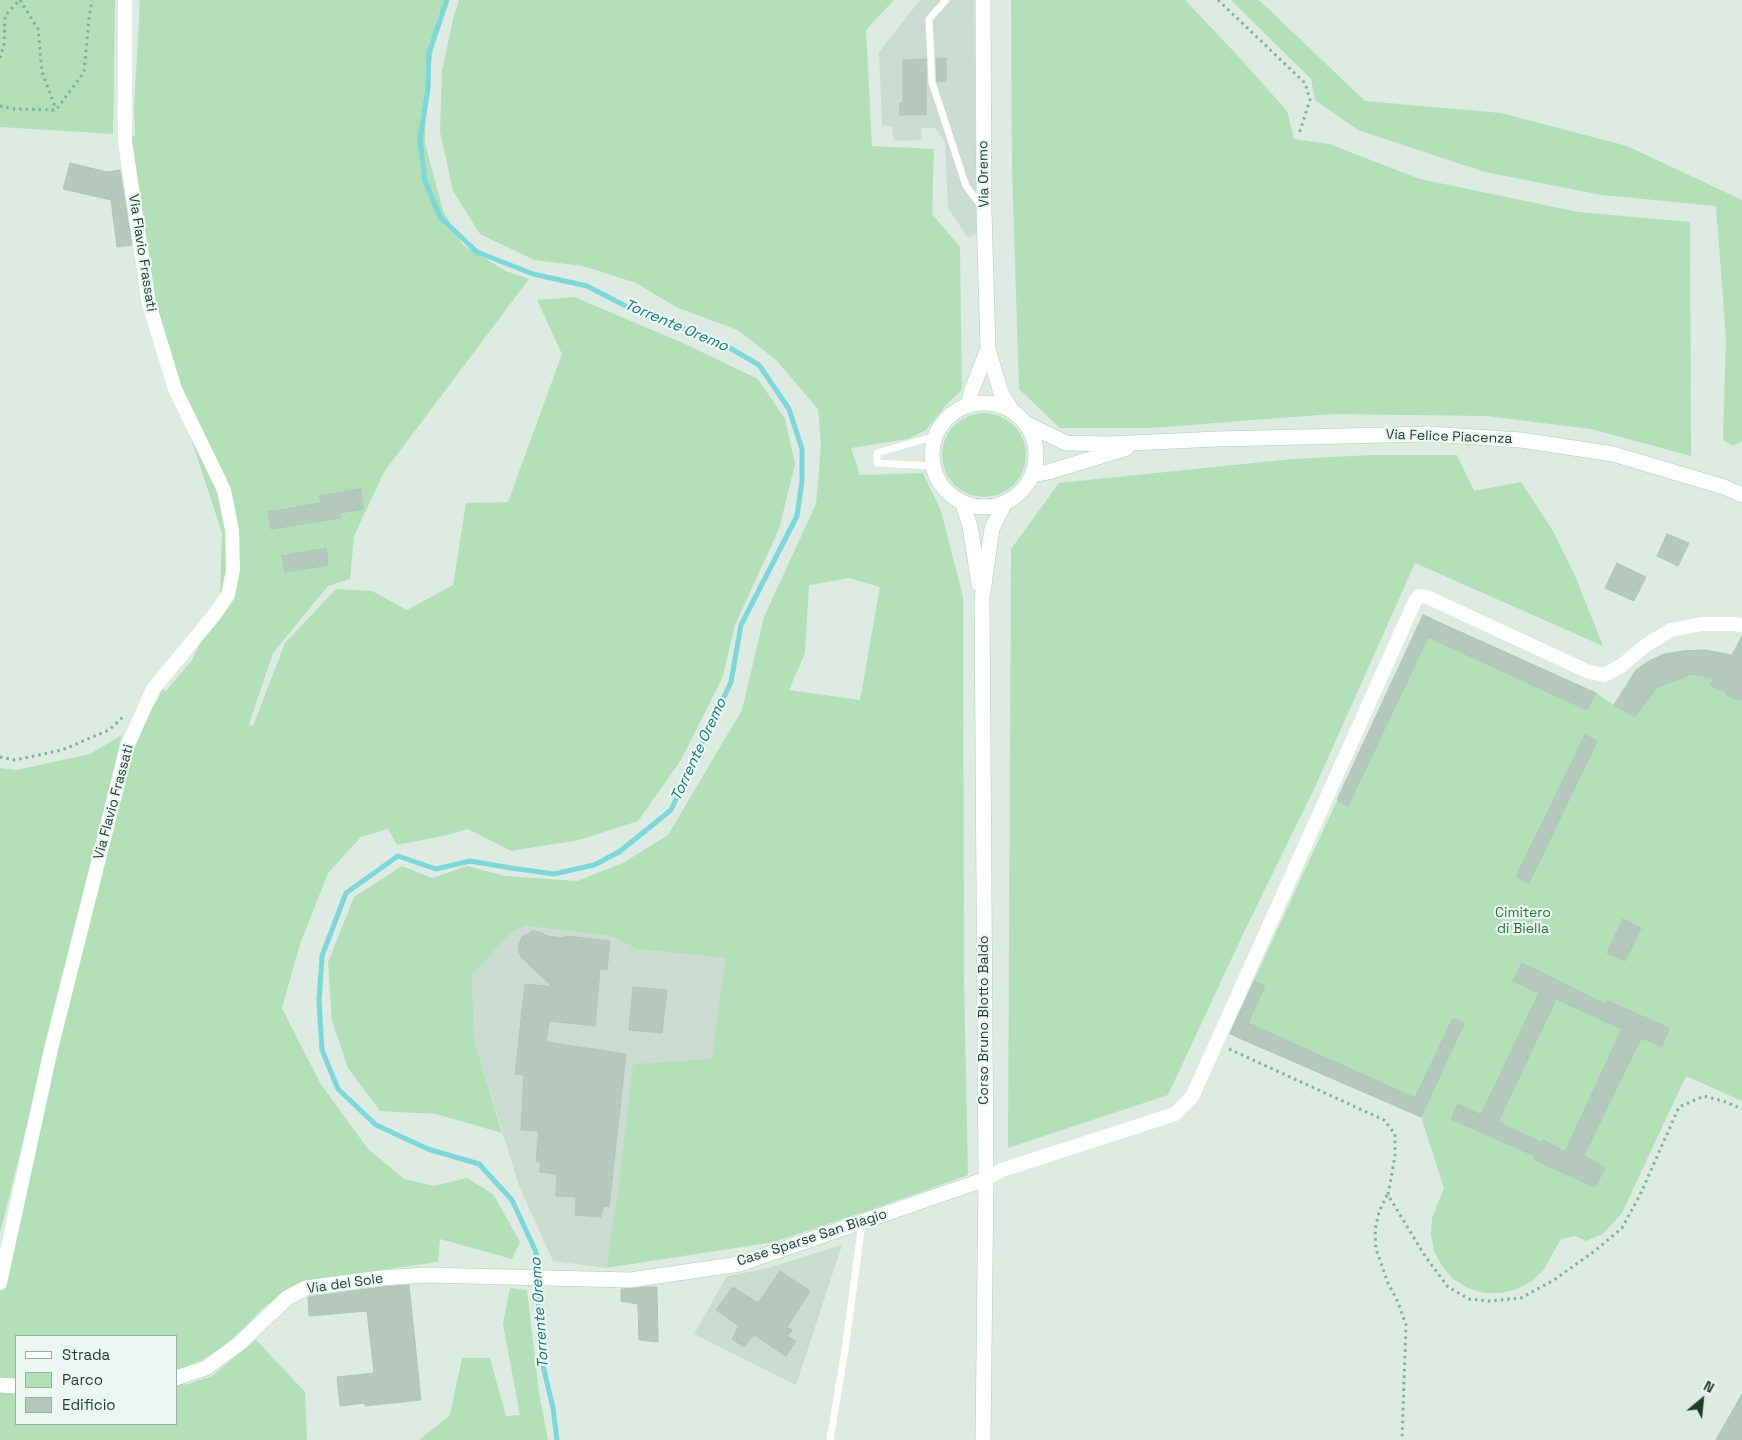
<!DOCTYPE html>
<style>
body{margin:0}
#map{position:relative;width:1742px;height:1440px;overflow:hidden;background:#ddebe2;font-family:"Space Grotesk",sans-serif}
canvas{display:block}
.legend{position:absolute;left:15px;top:1335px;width:162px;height:90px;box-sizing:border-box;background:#edf7f1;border:1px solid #9aaca3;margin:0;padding:6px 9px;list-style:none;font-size:15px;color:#1d3b2f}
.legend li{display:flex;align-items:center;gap:10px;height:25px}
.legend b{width:25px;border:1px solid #9aaca3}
.north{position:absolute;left:1677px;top:1375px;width:50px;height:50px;-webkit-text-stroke:4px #edf7f1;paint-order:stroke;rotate:28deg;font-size:14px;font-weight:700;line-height:20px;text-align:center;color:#1d3b2f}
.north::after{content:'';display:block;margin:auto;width:18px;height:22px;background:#1d3b2f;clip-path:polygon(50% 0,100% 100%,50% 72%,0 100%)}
</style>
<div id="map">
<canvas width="1742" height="1440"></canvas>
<ul class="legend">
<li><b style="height:6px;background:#fff"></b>Strada</li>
<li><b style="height:14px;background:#b2dfb8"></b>Parco</li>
<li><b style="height:14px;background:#b5c8be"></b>Edificio</li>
</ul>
<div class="north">N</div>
</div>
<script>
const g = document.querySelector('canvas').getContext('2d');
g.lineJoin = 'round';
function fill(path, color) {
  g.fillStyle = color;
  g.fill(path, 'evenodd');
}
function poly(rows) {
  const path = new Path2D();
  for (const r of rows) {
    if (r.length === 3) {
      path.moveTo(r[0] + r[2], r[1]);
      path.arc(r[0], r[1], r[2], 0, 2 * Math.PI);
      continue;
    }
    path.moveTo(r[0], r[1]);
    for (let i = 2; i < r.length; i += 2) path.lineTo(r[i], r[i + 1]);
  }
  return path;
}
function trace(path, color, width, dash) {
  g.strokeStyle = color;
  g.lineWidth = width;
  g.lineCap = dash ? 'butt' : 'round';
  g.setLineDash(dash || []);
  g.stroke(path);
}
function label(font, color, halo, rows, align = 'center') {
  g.font = font + ' "Space Grotesk",sans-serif';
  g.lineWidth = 4.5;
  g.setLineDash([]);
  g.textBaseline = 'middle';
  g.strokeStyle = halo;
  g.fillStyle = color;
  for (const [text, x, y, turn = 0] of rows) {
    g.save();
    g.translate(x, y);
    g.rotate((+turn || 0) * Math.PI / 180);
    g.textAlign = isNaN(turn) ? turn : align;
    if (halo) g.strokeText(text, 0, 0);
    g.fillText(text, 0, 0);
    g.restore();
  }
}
fill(poly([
 [920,0,974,0,977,233,968,238,948,208,945,142,935,128,921,128,922,140,894,141,892,127,882,125,879,52],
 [526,926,611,936,636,949,725,958,712,1060,619,1184,606,1268,553,1261,519,1186,474,1039,472,975,512,932],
 [842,1245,796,1385,694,1334,727,1276,765,1269]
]), '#cbdbd1');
fill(poly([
 [0,0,115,0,113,134,0,127],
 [140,0,445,0,436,32,426,91,425,143,443,211,463,245,506,271,529,279,384,472,354,536,350,579,328,586,273,653,249,724,253,726,285,643,336,589,372,591,407,610,453,585,466,503,508,502,562,354,537,300,574,297,683,343,758,379,785,419,795,464,779,529,735,625,722,679,681,760,638,821,579,840,511,851,468,829,447,835,397,845,388,829,361,837,328,873,300,944,282,1008,320,1083,368,1149,404,1179,434,1186,467,1178,493,1194,520,1242,512,1259,440,1239,438,1262,307,1280,284,1293,263,1308,246,1326,220,1349,200,1361,186,1366,185,1385,212,1376,256,1340,305,1392,307,1440,0,1440,0,1248,128,736,158,700,162,689,166,691,192,660,220,599,222,533,144,295,129,137,135,136,134,109],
 [16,1336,176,1336,176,1424,16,1424],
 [459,0,894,0,866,30,872,146,934,149,932,214,960,247,962,390,947,404,926,430,908,439,851,448,860,475,923,473,941,511,963,597,964,981,968,1175,873,1209,774,1242,606,1268,619,1184,633,1064,712,1059,725,958,636,949,611,936,526,926,512,932,472,975,474,1039,502,1133,436,1114,380,1111,348,1068,332,1021,328,962,354,897,402,866,432,878,467,866,505,876,577,881,623,863,668,835,742,710,764,617,816,504,821,446,818,409,776,360,738,330,678,308,636,283,583,266,534,260,480,234,453,191,440,132,442,71,454,15],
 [849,578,880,587,860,700,789,690,805,653,809,585],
 [1011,0,1185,0,1238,56,1287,111,1294,139,1329,144,1420,179,1578,212,1690,222,1691,456,1591,429,1486,416,1332,414,1151,428,1060,428,1019,389,1012,167],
 [1231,0,1259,0,1365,101,1501,113,1627,146,1742,200,1742,441,1733,446,1723,440,1726,338,1716,206,1602,195,1485,172,1358,130,1315,100,1311,79],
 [984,455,42],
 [1372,455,1457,455,1474,491,1521,482,1553,531,1575,576,1603,646,1415,563,1315,787,1245,930,1168,1095,1008,1148,1011,549,1059,483,1292,459],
 [1423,615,1596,693,1614,705,1636,670,1664,654,1683,651,1705,650,1731,656,1735,649,1742,653,1742,1101,1686,1076,1622,1213,1604,1233,1586,1241,1575,1236,1561,1239,1544,1269,1532,1281,1517,1289,1501,1293,1484,1293,1468,1288,1453,1279,1442,1266,1434,1251,1431,1235,1432,1218,1444,1188,1421,1117,1229,1034],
 [122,735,51,1030,0,1233,0,768,17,770,90,754],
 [510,1288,527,1290,539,1393,548,1440,419,1440,450,1415,462,1358,490,1358,506,1416,520,1415,503,1324]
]), '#b2dfb8');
trace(poly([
 [447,0,429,53,428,88,420,140,425,181,440,217,477,252,533,274,587,286,641,314,718,341,759,365,789,409,802,449,802,480,797,516,741,625,731,682,671,810,619,852,594,865,554,874,511,868,470,861,436,869,398,856,346,893,322,956,319,1001,322,1050,338,1089,376,1125,428,1149,479,1164,512,1200,536,1252,541,1357,553,1408,557,1440]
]), '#7dd6d7', 5);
const building = poly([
 [946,58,946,81,937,82,936,59,946,58],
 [926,59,926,115,900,115,900,103,903,103,903,60,926,59],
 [70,163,107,172,120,170,132,245,117,247,111,200,63,189,70,163],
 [361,489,363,509,340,513,340,518,271,529,268,512,321,503,319,496,361,489],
 [1667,534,1689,543,1678,566,1657,556,1667,534],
 [326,548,328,565,285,572,282,556,326,548],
 [1617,563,1646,577,1634,601,1605,588,1617,563],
 [1423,615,1596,693,1587,710,1428,637,1348,806,1337,800,1423,615],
 [1742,636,1742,700,1738,698,1737,700,1726,695,1727,693,1710,685,1714,678,1692,674,1657,687,1635,717,1614,705,1636,670,1649,661,1664,654,1683,651,1705,650,1732,655,1742,636],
 [1585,735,1597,741,1529,883,1516,877,1585,735],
 [1623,919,1641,928,1625,961,1607,953,1623,919],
 [533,931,540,932,547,936,564,938,566,936,610,941,607,970,600,969,595,1026,549,1021,546,1042,626,1054,609,1207,603,1206,601,1217,575,1215,576,1197,556,1196,557,1174,540,1172,540,1162,536,1161,539,1131,521,1130,524,1075,515,1074,525,984,553,987,522,958,519,953,518,946,522,937,533,931],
 [1522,963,1606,1005,1608,1001,1669,1028,1662,1046,1641,1038,1584,1155,1605,1168,1595,1187,1533,1159,1535,1156,1451,1119,1458,1104,1481,1115,1539,993,1513,981,1522,963],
 [1556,999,1622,1029,1565,1152,1543,1140,1542,1143,1498,1122,1556,999],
 [1254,981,1265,986,1248,1023,1415,1098,1453,1018,1464,1023,1421,1117,1230,1034,1254,981],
 [633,987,667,990,662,1033,629,1030,633,987],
 [780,1271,810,1291,787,1327,792,1330,787,1336,796,1341,786,1356,754,1335,744,1347,732,1339,739,1326,716,1310,733,1287,758,1303,780,1271],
 [409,1285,421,1400,365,1406,365,1403,340,1406,337,1377,374,1373,367,1311,309,1316,308,1297,382,1287,409,1285],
 [650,1287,657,1287,658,1342,639,1340,638,1304,621,1301,621,1289,650,1287],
 [1742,1394,1742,1440,1716,1440,1742,1394]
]);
fill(building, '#b5c8be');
trace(building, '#aec5b8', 1);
const secondary = poly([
 [983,0,984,211,988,349,1001,393,1013,412],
 [984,455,52],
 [968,406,971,392,988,349],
 [1025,423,1066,443,1110,444,1217,439,1428,434,1521,440,1613,454,1724,487,1742,495],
 [1032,475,1048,472,1127,448],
 [962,502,970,526,979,584],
 [176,1378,206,1368,240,1343,287,1298,306,1288,381,1278,425,1275,630,1280,740,1264,986,1179],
 [0,1385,16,1386],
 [983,1440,986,1179,982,599,992,528,1005,503]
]);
trace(secondary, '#afccbd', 16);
trace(poly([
 [20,0,38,29,42,72,56,109],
 [1218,0,1305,83,1310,100,1299,134],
 [0,58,4,44,5,16,19,0],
 [0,106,14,109,56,110,84,72,89,19,92,0],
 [0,757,15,760,62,750,109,730,124,716],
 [1229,1049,1384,1120,1395,1134,1395,1156,1388,1195,1425,1256,1448,1287,1469,1299,1489,1301,1521,1298,1554,1280,1596,1250,1622,1228,1640,1195,1679,1107,1704,1096,1726,1102,1742,1109],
 [1387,1195,1379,1212,1375,1230,1376,1249,1388,1283,1398,1302,1406,1325,1402,1440]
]), '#79b298', 3, [2.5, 4]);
trace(poly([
 [946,0,929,19,932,82,966,186,982,207],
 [933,466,877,463,877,453,936,436],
 [830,1440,845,1350,862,1223]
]), '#fff', 7);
trace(poly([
 [986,1179,1002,1170,1175,1114,1192,1097,1415,601,1419,596,1427,597,1589,672,1604,675,1621,666,1646,645,1671,630,1702,624,1734,624,1742,625],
 [0,1283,51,1049,127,747,153,689,215,614,228,595,233,570,232,530,224,490,175,389,149,304,125,141,125,0]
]), '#fff', 14);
trace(secondary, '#fff', 15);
label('14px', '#1d3b2f', '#edf7f1', [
 ["Via Oremo",984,174,-91],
 ["Via Flavio Frassati",142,253,81],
 ["Via Felice Piacenza",1449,437,2],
 ["Via Flavio Frassati",114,802,-75],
 ["Corso Bruno Blotto Baldo",984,1020,-90],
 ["Case Sparse San Biagio",812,1238,-18],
 ["Via del Sole",345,1284,-8]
]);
label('14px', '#237638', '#edf7f1', [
 ["Cimitero",1523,913],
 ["di Biella",1523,929]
]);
label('italic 15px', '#127a7d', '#edf7f1', [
 ["Torrente Oremo",676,326,23],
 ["Torrente Oremo",699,750,-65],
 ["Torrente Oremo",540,1313,-94]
]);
</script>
